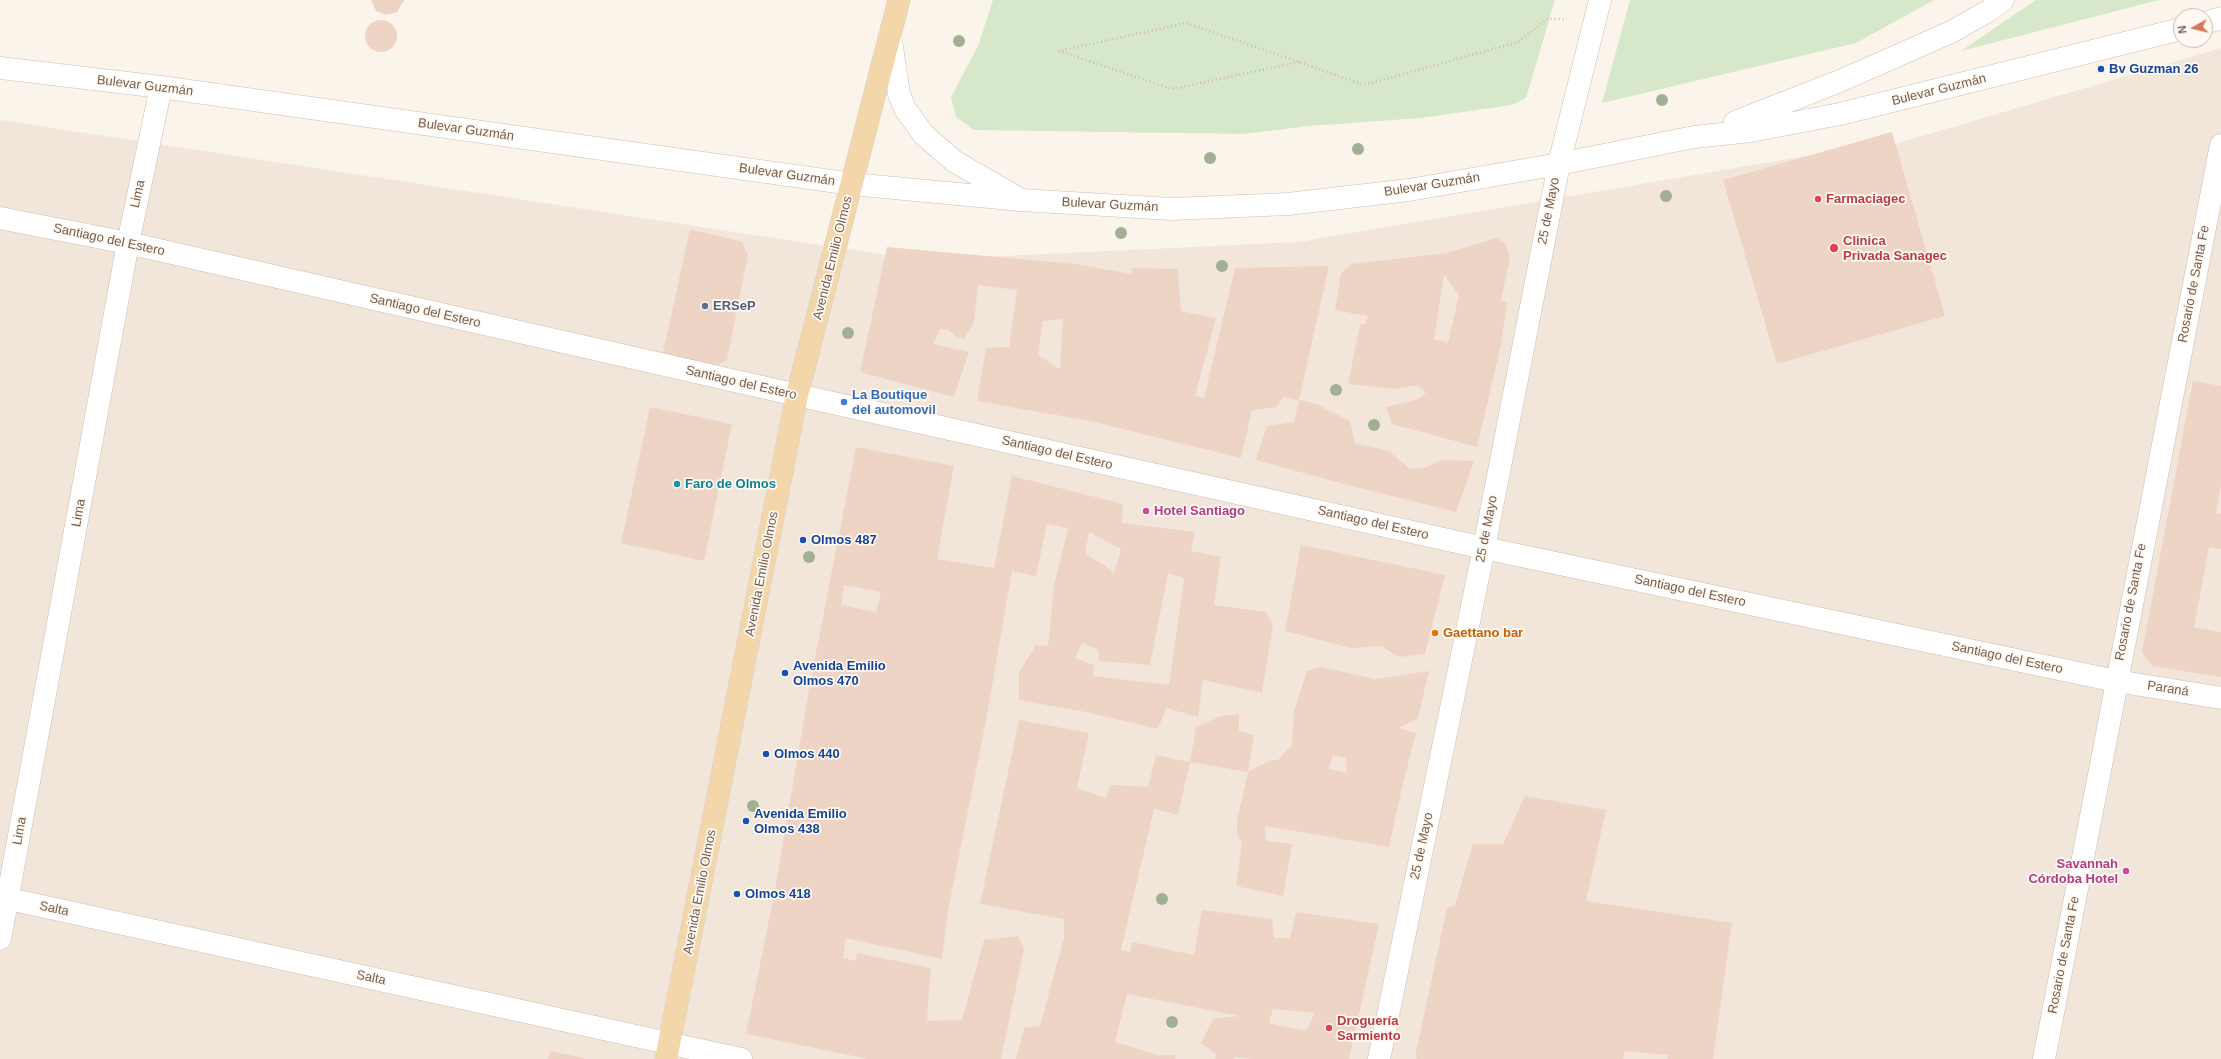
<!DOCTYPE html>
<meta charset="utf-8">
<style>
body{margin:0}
#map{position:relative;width:2221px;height:1059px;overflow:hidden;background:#fbf4eb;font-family:Arial,sans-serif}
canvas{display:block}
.north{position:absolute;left:2173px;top:8px;width:40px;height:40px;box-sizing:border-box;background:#fef9f2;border:1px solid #c7bab1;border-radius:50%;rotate:262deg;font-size:11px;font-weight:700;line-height:16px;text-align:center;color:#755c50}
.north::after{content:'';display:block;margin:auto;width:14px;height:18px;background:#da745c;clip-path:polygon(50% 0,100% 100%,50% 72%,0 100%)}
</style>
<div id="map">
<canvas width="2221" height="1059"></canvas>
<div class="north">N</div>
</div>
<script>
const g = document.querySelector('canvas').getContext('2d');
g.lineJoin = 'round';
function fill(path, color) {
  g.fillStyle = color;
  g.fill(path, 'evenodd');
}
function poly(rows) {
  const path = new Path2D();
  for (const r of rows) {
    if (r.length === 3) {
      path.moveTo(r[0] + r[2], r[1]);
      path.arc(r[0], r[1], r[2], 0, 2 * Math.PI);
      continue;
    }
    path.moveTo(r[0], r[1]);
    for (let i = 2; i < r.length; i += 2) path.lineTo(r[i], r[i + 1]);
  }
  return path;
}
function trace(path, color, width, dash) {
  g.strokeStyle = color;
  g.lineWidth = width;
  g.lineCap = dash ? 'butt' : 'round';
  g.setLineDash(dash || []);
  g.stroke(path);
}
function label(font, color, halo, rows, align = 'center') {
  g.font = font + ' Arial,sans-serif';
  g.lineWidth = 3.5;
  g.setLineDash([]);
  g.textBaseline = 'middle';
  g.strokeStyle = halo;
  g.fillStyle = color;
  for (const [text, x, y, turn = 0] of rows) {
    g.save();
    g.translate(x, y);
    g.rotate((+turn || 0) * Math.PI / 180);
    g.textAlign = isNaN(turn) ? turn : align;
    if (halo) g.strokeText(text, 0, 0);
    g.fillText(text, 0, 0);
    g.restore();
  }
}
fill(poly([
 [2221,48,2221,1059,0,1059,0,120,918,260,1299,242,1812,155,1895,144]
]), '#f2e6da');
fill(poly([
 [993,0,1555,0,1526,98,1512,105,1421,118,1310,126,1243,134,974,130,956,117,951,97,978,46],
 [1630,0,1934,0,1856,43,1602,103],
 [2036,0,2159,0,1961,51]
]), '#d7e8ca');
fill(poly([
 [371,0,404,0,397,12,386,15,376,11],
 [381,36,16],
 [1892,132,1945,316,1777,364,1723,180],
 [690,229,742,242,748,255,727,360,711,369,662,358],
 [1497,238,1505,243,1510,257,1501,301,1507,302,1501,345,1477,447,1392,424,1386,407,1416,400,1426,393,1418,385,1394,389,1348,384,1360,324,1365,325,1368,316,1335,310,1341,273,1352,264,1447,253],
 [1444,275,1459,295,1448,343,1434,339],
 [887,247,1075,264,1131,274,1132,268,1178,269,1181,311,1216,318,1195,396,1204,398,1235,268,1329,266,1299,400,1283,397,1277,407,1252,410,1241,458,1090,421,977,401,986,348,1009,347,1017,290,978,285,974,322,964,339,957,338,949,330,940,329,933,344,969,352,954,397,860,372],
 [1063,319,1060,369,1038,355,1043,321],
 [2193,381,2221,386,2221,485,2216,513,2221,514,2221,549,2209,547,2194,627,2221,632,2221,677,2152,666,2142,652],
 [1299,400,1316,404,1350,421,1355,443,1389,451,1410,469,1428,467,1440,460,1474,461,1456,512,1340,483,1256,460,1267,426,1294,422],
 [650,407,732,424,704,561,621,543],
 [856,447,954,466,937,559,994,568,1012,476,1123,504,1122,523,1195,532,1191,551,1221,557,1214,605,1266,612,1273,624,1262,693,1203,680,1198,717,1166,708,1158,729,1086,712,1019,700,1019,672,1036,645,1048,646,1054,585,1068,528,1047,524,1036,576,1012,571,986,721,948,911,942,959,846,938,843,958,856,961,857,953,931,968,927,1021,962,1020,984,940,1018,936,1024,949,1001,1059,868,1059,746,1034,775,890,809,689],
 [1089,532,1121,549,1114,574,1104,565,1085,554],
 [1168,573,1184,578,1169,685,1093,676,1094,665,1075,658,1082,643,1098,650,1099,661,1150,665],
 [844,585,881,592,876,612,841,605],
 [1301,545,1445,575,1425,654,1399,657,1381,646,1351,648,1285,631],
 [1321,667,1375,679,1429,671,1418,718,1398,728,1416,733,1403,783,1389,847,1265,826,1266,841,1292,844,1283,896,1236,886,1242,843,1237,834,1237,821,1248,772,1271,760,1278,760,1292,745,1294,711,1307,671],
 [1333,755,1346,758,1347,773,1329,769],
 [1239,714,1239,731,1254,735,1248,772,1190,762,1196,727,1221,716],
 [1019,720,1089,733,1077,788,1106,798,1110,785,1148,787,1156,755,1190,762,1178,815,1154,809,1121,950,1130,952,1132,942,1194,955,1202,910,1272,919,1274,938,1290,938,1296,912,1379,924,1349,1059,1251,1059,1235,1057,1235,1059,1215,1059,1216,1054,1201,1043,1213,1019,1239,1016,1127,994,1115,1042,1158,1055,1176,1055,1175,1059,1016,1059,1024,1028,1040,1026,1064,938,1064,919,980,904],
 [1273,1009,1315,1013,1306,1031,1269,1023],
 [1525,796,1606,810,1586,901,1732,923,1713,1059,1667,1059,1668,1055,1625,1051,1623,1059,1418,1059,1415,1057,1447,908,1455,905,1473,844,1503,844],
 [550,1051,584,1058,584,1059,548,1059]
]), '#eed4c5');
const minor = poly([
 [890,34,899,94,905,109,924,135,954,161,1021,200],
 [0,218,128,243,797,395,1484,548,2116,681,2221,698],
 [0,897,741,1059],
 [0,939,128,243,161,87],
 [1379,1059,1484,548,1559,164,1600,0]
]);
const tertiary = poly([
 [2044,1059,2221,145]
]);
const secondary = poly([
 [2205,23,2221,18],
 [0,68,161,87,852,184,1021,200,1172,209,1288,204,1409,190,1559,164,1694,137,1751,131,1840,114,2181,29],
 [1735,122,1840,81,1951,32,1990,10,2003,0]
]);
const primary = poly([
 [666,1059,797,395,899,0]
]);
trace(minor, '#cdbdb2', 23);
trace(tertiary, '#cdbdb2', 23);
trace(secondary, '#cfbdaf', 23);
trace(primary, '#d8d1ce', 23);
trace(poly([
 [1299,62,1172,89,1059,51,1186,23,1299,62,1364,85,1518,42,1547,19,1567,19]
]), '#d4b7a8', 2.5, [1, 3]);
trace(minor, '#fff', 22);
trace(tertiary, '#fff', 22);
trace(secondary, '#fff', 22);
trace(primary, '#f3d6aa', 22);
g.fillStyle = '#a1b092';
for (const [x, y] of [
 [959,41],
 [1662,100],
 [1358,149],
 [1210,158],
 [1666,196],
 [1121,233],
 [1222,266],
 [848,333],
 [1336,390],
 [1374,425],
 [809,557],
 [753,806],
 [1162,899],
 [1172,1022]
]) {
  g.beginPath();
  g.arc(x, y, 6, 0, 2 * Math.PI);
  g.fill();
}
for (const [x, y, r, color] of [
 [2101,69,4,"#1a4fb4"],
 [1818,199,4,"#e0444e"],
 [1834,248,5,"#e0444e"],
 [705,306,4,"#5c6f8a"],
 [844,402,4,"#3f7fe0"],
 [677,484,4,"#0f9aa8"],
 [1146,511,4,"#d1479c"],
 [803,540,4,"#1a4fb4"],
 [1435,633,4,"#e8710a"],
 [785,673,4,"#1a4fb4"],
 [766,754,4,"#1a4fb4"],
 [746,821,4,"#1a4fb4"],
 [2126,871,4,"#d1479c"],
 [737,894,4,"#1a4fb4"],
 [1329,1028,4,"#e0444e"]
]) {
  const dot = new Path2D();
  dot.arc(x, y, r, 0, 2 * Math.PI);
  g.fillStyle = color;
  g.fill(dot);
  trace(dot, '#fef9f2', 1.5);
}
label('bold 13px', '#164399', '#fef9f2', [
 ["Bv Guzman 26",2109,69],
 ["Olmos 487",811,540],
 ["Avenida Emilio",793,666],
 ["Olmos 470",793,681],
 ["Olmos 440",774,754],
 ["Avenida Emilio",754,814],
 ["Olmos 438",754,829],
 ["Olmos 418",745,894]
], 'left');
label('13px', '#755c50', '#fef9f2', [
 ["Bulevar Guzmán",145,86,7],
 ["Bulevar Guzmán",1939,90,-14],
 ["Bulevar Guzmán",466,130,8],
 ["Bulevar Guzmán",787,175,8],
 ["Bulevar Guzmán",1432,185,-9],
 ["Lima",138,194,-78],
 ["Bulevar Guzmán",1110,205,3],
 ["25 de Mayo",1549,211,-79],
 ["Santiago del Estero",109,240,12],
 ["Avenida Emilio Olmos",833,258,-76],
 ["Rosario de Santa Fe",2194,284,-79],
 ["Santiago del Estero",425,311,13],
 ["Santiago del Estero",741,383,13],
 ["Santiago del Estero",1057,453,13],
 ["Lima",79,513,-80],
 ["Santiago del Estero",1373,523,13],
 ["25 de Mayo",1487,529,-79],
 ["Avenida Emilio Olmos",762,574,-79],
 ["Santiago del Estero",1690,591,12],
 ["Rosario de Santa Fe",2131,602,-79],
 ["Santiago del Estero",2007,658,12],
 ["Paraná",2168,689,9],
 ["Lima",20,831,-80],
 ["25 de Mayo",1422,846,-78],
 ["Avenida Emilio Olmos",700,892,-79],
 ["Salta",54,909,12],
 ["Rosario de Santa Fe",2064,955,-79],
 ["Salta",371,978,12]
]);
label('bold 13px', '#be3a42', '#fef9f2', [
 ["Farmaciagec",1826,199],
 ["Clinica",1843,241],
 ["Privada Sanagec",1843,256],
 ["Droguería",1337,1021],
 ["Sarmiento",1337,1036]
], 'left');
label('bold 13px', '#4e5e75', '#fef9f2', [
 ["ERSeP",713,306]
], 'left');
label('bold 13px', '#366cbe', '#fef9f2', [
 ["La Boutique",852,395],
 ["del automovil",852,410]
], 'left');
label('bold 13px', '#0d838f', '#fef9f2', [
 ["Faro de Olmos",685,484]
], 'left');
label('bold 13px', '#b23c85', '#fef9f2', [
 ["Hotel Santiago",1154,511],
 ["Savannah",2118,864,"right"],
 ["Córdoba Hotel",2118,879,"right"]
], 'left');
label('bold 13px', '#c56008', '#fef9f2', [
 ["Gaettano bar",1443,633]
], 'left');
</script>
